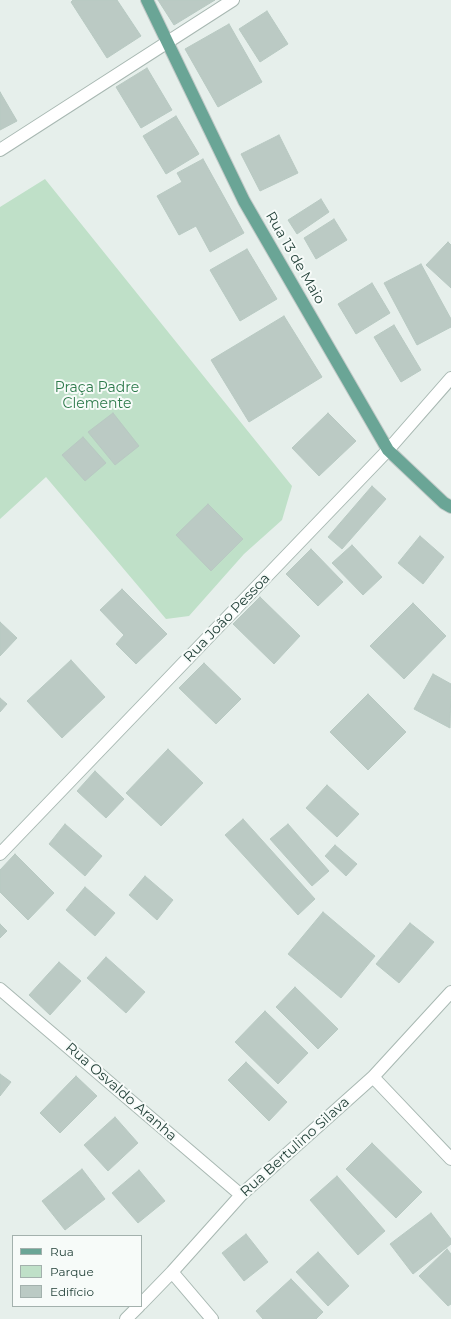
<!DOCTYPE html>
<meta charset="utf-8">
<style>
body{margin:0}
#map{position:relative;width:451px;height:1319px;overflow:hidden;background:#e6efeb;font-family:Montserrat,sans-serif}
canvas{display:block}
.legend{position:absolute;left:12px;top:1235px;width:130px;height:72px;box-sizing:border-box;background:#f7fbf9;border:1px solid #a3b1ad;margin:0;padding:5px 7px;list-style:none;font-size:12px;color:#24423a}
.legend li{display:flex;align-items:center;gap:8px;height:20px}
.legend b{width:20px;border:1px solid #a3b1ad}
</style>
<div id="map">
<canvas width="451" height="1319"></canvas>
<ul class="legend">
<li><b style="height:5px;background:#6aa596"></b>Rua</li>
<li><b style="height:11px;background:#bfe0c8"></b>Parque</li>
<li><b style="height:11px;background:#bbcac4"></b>Edifício</li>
</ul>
</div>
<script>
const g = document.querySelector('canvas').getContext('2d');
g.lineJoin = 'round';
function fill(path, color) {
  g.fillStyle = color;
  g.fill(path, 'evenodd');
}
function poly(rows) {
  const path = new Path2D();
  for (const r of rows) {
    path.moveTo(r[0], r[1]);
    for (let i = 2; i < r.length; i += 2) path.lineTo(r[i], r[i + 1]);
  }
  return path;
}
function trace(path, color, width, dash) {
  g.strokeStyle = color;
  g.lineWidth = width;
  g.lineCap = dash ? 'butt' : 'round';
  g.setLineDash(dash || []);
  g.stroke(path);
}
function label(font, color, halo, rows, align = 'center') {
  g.font = font + ' Montserrat,sans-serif';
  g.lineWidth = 4;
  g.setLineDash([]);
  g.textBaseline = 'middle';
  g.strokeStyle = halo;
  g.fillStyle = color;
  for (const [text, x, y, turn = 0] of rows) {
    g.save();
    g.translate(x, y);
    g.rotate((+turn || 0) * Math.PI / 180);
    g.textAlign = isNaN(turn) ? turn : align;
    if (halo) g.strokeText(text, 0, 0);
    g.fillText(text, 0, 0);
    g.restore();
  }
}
fill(poly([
 [45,179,292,486,282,520,244,554,189,616,166,619,46,477,0,519,0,207]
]), '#bfe0c8');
const building = poly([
 [73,0,117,0,141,36,107,58,71,2,73,0],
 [158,0,215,0,174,25,158,0],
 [267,11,288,44,260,62,239,29,267,11],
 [229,24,262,82,218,107,185,49,229,24],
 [147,68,172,110,141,128,116,87,147,68],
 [0,92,17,121,0,130,0,92],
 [176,116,199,154,166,174,143,136,176,116],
 [279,135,298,173,260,191,241,154,279,135],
 [203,159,244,233,210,252,196,226,179,235,157,196,182,182,177,173,203,159],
 [321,199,329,212,297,234,288,220,321,199],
 [334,219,347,240,316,259,304,238,334,219],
 [448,242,451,245,451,288,426,265,448,242],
 [247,249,277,299,240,321,210,270,247,249],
 [421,264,451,319,451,327,417,345,384,283,421,264],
 [372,283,390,313,356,334,338,304,372,283],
 [284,316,322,377,249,422,211,360,284,316],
 [394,325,421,370,401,382,374,337,394,325],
 [113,413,139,446,115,465,88,432,113,413],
 [328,413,356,441,319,476,292,448,328,413],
 [83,437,106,463,85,481,62,455,83,437],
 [372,486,386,499,342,549,328,537,372,486],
 [208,504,243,539,211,571,176,535,208,504],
 [420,536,444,557,423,584,398,563,420,536],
 [352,545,382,577,363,595,332,563,352,545],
 [311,549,343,582,318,606,286,574,311,549],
 [122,589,167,634,136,664,116,644,124,635,100,610,122,589],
 [260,597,300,636,274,664,233,624,260,597],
 [413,603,446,636,404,679,370,646,413,603],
 [0,622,17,638,0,656,0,622],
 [71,660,105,697,62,738,27,701,71,660],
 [204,663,241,699,216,724,179,688,204,663],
 [433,674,451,684,450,728,414,709,433,674],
 [368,694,406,732,368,770,330,732,368,694],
 [0,698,7,704,0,712,0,698],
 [168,749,203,783,161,826,126,793,168,749],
 [95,771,124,799,106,818,77,791,95,771],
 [327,785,359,814,337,837,306,808,327,785],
 [243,819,315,899,298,915,225,835,243,819],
 [65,824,102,856,85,876,49,844,65,824],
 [288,824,329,871,312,886,270,839,288,824],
 [335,845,357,864,346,876,325,856,335,845],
 [15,854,54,893,28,920,0,892,0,870,15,854],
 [145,876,173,900,157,920,129,895,145,876],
 [85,887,115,913,95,936,66,910,85,887],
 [323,912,375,956,341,998,288,954,323,912],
 [410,923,434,942,399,983,376,964,410,923],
 [0,924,7,931,0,938,0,924],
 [106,957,145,992,126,1013,87,978,106,957],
 [59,962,81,981,50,1015,29,995,59,962],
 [295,987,338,1029,318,1049,276,1007,295,987],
 [265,1011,308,1053,278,1084,235,1042,265,1011],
 [246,1062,287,1102,269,1121,228,1080,246,1062],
 [0,1074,11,1082,0,1096,0,1074],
 [76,1076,97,1096,60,1133,40,1113,76,1076],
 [115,1117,138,1143,108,1171,84,1145,115,1117],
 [372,1143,422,1192,396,1218,346,1169,372,1143],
 [82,1169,105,1199,65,1230,42,1201,82,1169],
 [139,1170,165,1201,138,1223,112,1193,139,1170],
 [337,1176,385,1231,358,1255,310,1200,337,1176],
 [431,1213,451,1239,451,1244,413,1274,390,1244,431,1213],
 [246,1234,268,1262,244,1281,222,1253,246,1234],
 [447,1249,451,1254,451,1304,448,1306,419,1276,447,1249],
 [318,1252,349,1286,328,1306,296,1272,318,1252],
 [291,1279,323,1312,316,1319,263,1319,256,1311,291,1279]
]);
fill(building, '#bbcac4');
trace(building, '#b8c9c2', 1);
const minor = poly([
 [0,150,233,0],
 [0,854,388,450,451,378],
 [0,989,241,1195],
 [373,1077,451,1159],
 [172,1272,212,1319],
 [141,1304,172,1272,241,1195,373,1077,451,992],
 [126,1319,139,1306]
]);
const major = poly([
 [147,0,244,201,388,450,444,503,451,507]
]);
trace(minor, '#a8b8b2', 14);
trace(major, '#c2cac8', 14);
trace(minor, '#fff', 12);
trace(major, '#6aa596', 12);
label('14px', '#24423a', '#f7fbf9', [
 ["Rua 13 de Maio",295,258,60],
 ["Rua João Pessoa",227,618,-46],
 ["Rua Osvaldo Aranha",121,1092,41],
 ["Rua Bertulino Silava",295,1147,-42]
]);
label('14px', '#2d7a4b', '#f7fbf9', [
 ["Praça Padre",97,388],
 ["Clemente",97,404]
]);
</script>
